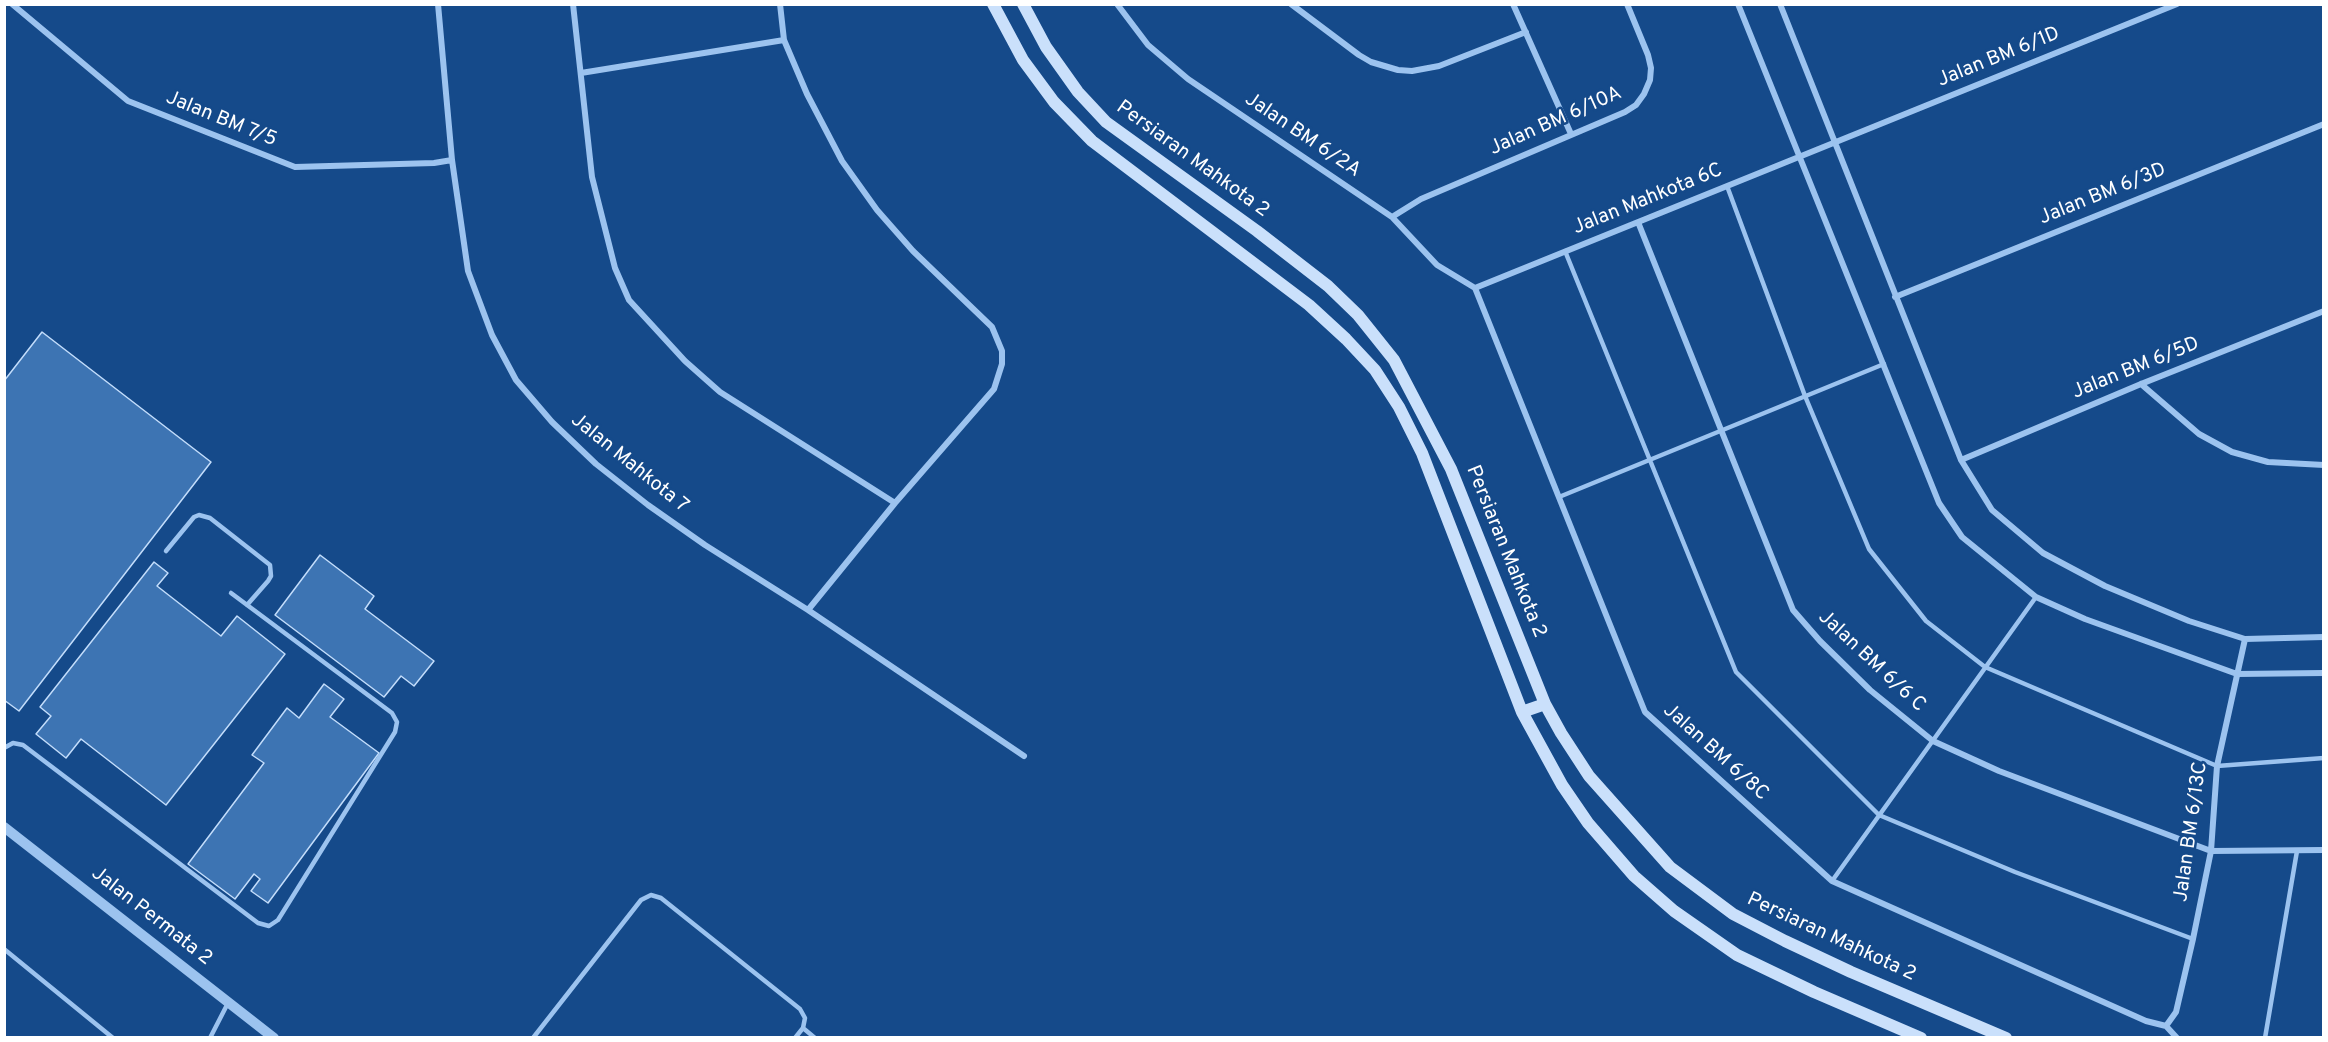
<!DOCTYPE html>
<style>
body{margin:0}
#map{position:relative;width:2328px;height:1042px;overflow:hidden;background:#154a8a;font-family:Overpass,sans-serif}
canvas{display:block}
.frame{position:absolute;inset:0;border:6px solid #fff;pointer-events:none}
</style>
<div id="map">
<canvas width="2328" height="1042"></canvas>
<div class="frame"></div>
</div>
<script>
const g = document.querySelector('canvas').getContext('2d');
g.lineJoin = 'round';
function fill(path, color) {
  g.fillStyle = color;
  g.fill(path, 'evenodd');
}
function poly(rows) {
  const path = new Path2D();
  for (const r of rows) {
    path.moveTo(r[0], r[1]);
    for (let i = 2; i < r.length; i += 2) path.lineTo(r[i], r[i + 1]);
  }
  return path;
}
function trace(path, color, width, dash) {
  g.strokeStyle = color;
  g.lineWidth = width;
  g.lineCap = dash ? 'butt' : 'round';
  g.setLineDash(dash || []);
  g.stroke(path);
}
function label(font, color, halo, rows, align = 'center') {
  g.font = font + ' Overpass,sans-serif';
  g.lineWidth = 5;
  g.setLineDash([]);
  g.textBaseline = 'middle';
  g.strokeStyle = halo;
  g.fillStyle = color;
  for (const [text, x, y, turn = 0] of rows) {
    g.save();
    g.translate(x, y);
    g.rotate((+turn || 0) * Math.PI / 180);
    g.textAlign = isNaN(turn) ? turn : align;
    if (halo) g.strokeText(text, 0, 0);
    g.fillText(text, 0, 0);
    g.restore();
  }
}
const building = poly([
 [42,332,211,462,19,711,4,700,4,381,42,332],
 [320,555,374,596,365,609,434,661,414,686,401,676,384,697,275,615,320,555],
 [154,562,168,573,157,586,221,636,237,616,285,654,166,805,81,739,66,758,36,734,51,716,40,707,154,562],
 [324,684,344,699,330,717,379,753,268,903,251,891,260,879,254,874,235,899,188,864,264,763,252,755,287,708,299,718,324,684]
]);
fill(building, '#3d74b3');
trace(building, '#c3ddfb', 1.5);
trace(poly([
 [1727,186,1805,396,1869,549,1926,621,1985,667,2217,766,2324,758],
 [1565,251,1736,672,1879,815,2015,872,2193,939],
 [1559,497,1884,364],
 [166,551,194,517,199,515,210,518,270,565,271,576,268,581,247,605],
 [4,748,13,743,23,745,258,923,269,926,278,920,395,732,397,722,392,713,231,593],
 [1832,881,2036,597],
 [4,949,113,1038],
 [803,1028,815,1038],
 [210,1038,228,1003],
 [533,1038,641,900,651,895,661,898,800,1009,805,1018,803,1028,795,1038],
 [2265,1038,2297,851]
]), '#9cc3ef', 4.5);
trace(poly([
 [12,4,128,101,295,167,434,163,452,160],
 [438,4,452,160,468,271,492,335,516,380,552,422,596,464,648,505,705,545,808,610,1024,756],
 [573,4,592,177,615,268,629,300,685,361,720,392,895,503],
 [780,4,784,40,807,94,842,161,877,210,913,251,992,327,1002,351,1002,364,994,389,895,503,808,610],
 [1117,4,1148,45,1188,79,1392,217,1437,265,1475,288],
 [1291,4,1359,55,1371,62,1398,70,1412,71,1439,66,1526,32],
 [1513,4,1571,134],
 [1738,4,1939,503,1962,537,2036,597,2085,619,2237,674,2324,673],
 [1780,4,1961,460,1992,510,2043,553,2105,586,2189,621,2245,639,2324,637],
 [581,73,784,40],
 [1392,217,1421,199,1625,112,1636,105,1644,94,1650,80,1651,68,1648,55,1627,4],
 [1638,222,1793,610,1820,641,1870,690,1933,741,1999,771,2211,851,2324,850],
 [1475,288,1645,712,1832,881,2146,1021,2166,1026],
 [1475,288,2177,4],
 [1895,297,2324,124],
 [2141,384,2199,434,2232,452,2268,462,2324,465],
 [1961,460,2141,384,2324,311],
 [2166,1026,2176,1012,2193,939,2211,851,2217,766,2245,639],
 [2166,1026,2177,1038]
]), '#9cc3ef', 6);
trace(poly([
 [4,827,274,1038]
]), '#9cc3ef', 10);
trace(poly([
 [993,4,1023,60,1054,102,1092,141,1309,305,1346,339,1375,370,1399,407,1422,453,1522,712,1562,785,1588,823,1634,876,1674,911,1737,955,1814,992,1921,1038],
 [1023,4,1046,47,1078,92,1106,122,1257,231,1328,286,1358,315,1394,360,1451,469,1545,704,1561,733,1589,776,1670,867,1733,914,1785,941,1851,972,2006,1038],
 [1522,712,1545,704]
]), '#cae0fb', 12);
label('20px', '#fff', '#154a8a', [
 ["Jalan BM 6/1D",1999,58,-22],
 ["Jalan BM 7/5",221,120,22],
 ["Jalan BM 6/10A",1556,122,-24],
 ["Jalan BM 6/2A",1302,136,34],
 ["Persiaran Mahkota 2",1192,160,36],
 ["Jalan BM 6/3D",2103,195,-22],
 ["Jalan Mahkota 6C",1648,200,-22],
 ["Jalan BM 6/5D",2136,369,-22],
 ["Jalan Mahkota 7",629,464,39],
 ["Persiaran Mahkota 2",1505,552,68],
 ["Jalan BM 6/6 C",1871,662,43],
 ["Jalan BM 6/8C",1715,753,42],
 ["Jalan BM 6/13C",2192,832,-82],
 ["Jalan Permata 2",151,917,38],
 ["Persiaran Mahkota 2",1831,938,25]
]);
</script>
